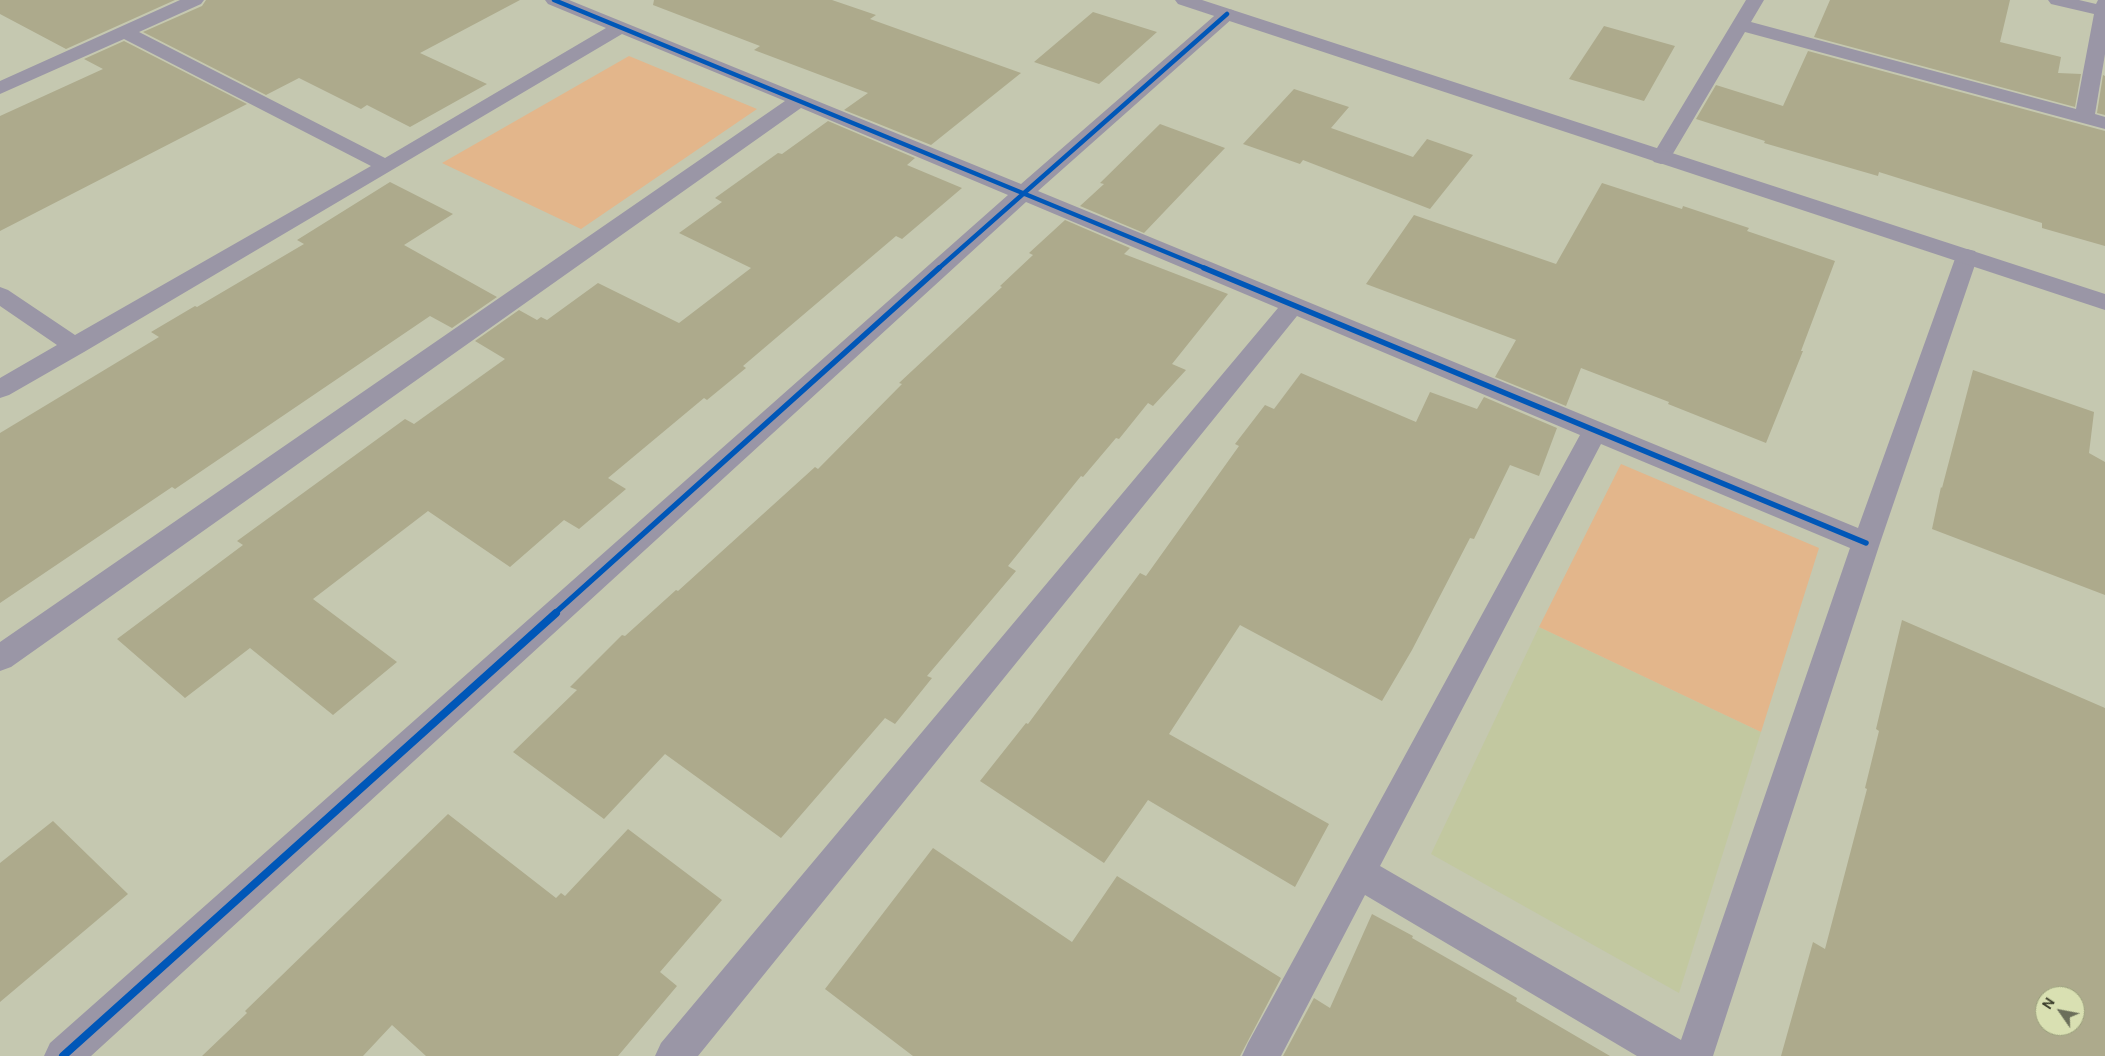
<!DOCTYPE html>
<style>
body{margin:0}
#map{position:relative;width:2105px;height:1056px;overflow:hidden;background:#c5c8b0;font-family:"DM Sans",sans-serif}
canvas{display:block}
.north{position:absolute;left:2035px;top:986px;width:50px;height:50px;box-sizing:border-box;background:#d9e0b2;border:1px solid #9a9f7c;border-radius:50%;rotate:303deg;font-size:14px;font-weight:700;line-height:20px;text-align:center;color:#3b3d2b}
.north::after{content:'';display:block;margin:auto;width:18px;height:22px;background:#6b6e5a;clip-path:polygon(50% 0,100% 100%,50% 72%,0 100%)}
</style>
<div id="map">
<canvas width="2105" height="1056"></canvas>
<div class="north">N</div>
</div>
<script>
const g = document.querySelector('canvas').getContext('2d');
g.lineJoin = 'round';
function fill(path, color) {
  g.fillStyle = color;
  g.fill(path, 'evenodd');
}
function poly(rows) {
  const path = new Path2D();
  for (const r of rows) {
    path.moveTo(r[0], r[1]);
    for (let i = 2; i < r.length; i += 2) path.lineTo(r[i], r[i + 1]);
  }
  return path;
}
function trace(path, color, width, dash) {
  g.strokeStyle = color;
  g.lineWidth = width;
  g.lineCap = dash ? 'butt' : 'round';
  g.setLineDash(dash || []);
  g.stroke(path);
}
fill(poly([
 [1539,627,1761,732,1679,993,1431,854]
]), '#c2c8a0');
fill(poly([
 [629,56,757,109,581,229,442,163],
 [1621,464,1819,548,1761,732,1539,627]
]), '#e3b68b');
fill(poly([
 [0,0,175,0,66,49,0,14],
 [206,0,520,0,420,53,487,84,410,127,367,105,361,109,299,78,266,95,143,32,202,6],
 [654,0,832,0,876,15,870,19,1021,73,931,145,844,110,868,93,754,50,760,46,653,5],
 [1830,0,2010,0,2000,42,2061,57,2058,73,2081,74,2075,107,1814,37],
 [1093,12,1157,32,1099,84,1034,62],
 [1604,26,1675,46,1644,101,1569,79],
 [124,41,247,104,0,231,0,116,103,69,84,59],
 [1808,51,2105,131,2105,246,2042,228,2042,223,1879,172,1878,176,1764,143,1765,141,1696,119,1716,85,1783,106],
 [2103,75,2105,76,2105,115,2097,113],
 [1294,89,1349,107,1331,128,1413,157,1427,139,1473,155,1430,209,1303,160,1300,164,1243,144],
 [828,121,915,158,907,165,962,188,902,239,896,236,743,366,746,368,707,400,704,398,608,478,626,489,579,529,564,520,510,567,428,511,313,599,397,662,333,715,250,648,185,698,117,639,243,545,237,541,405,419,414,424,505,359,475,341,519,310,537,320,541,317,547,320,598,283,679,323,751,268,679,233,722,202,715,198,778,153,782,154],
 [1160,124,1225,148,1144,233,1080,206,1104,184,1100,183],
 [390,182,453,214,404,245,497,297,452,328,430,316,175,489,172,487,0,603,0,433,159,337,151,332,195,306,197,307,304,244,297,240],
 [1602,183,1682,209,1683,206,1749,228,1747,231,1835,261,1801,351,1803,351,1766,443,1668,404,1669,402,1581,368,1566,406,1495,377,1516,340,1366,284,1414,215,1556,264],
 [1065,220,1130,248,1124,254,1228,294,1172,364,1186,370,1153,406,1148,403,1119,439,1116,438,1083,477,1081,476,1008,566,1016,571,927,676,932,678,895,724,885,718,781,838,665,754,604,819,513,752,577,690,570,687,622,635,625,636,676,590,678,591,815,467,818,469,902,384,899,383,1002,287,1000,286,1033,255,1029,253],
 [1973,370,2094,412,2089,453,2105,462,2105,595,1932,529,1941,487,1942,488],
 [1301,373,1416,422,1430,392,1477,409,1484,397,1557,428,1539,476,1510,465,1474,539,1470,538,1412,650,1382,701,1240,625,1169,734,1329,824,1295,887,1148,800,1104,863,980,781,1026,723,1028,724,1140,573,1146,576,1239,446,1235,444,1265,405,1274,409],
 [1902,620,2105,708,2105,1056,1781,1056,1813,942,1825,949,1867,789,1865,788,1879,731,1876,729],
 [2045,996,2075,996,2075,1026,2045,1026],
 [448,814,556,898,561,893,565,896,628,829,722,900,660,972,677,986,618,1056,426,1056,392,1025,363,1056,202,1056,247,1013,245,1011],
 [53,821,128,894,0,1002,0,863],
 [933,848,1072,942,1117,876,1281,978,1240,1056,913,1056,825,989],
 [1372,914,1413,936,1412,938,1517,998,1516,1001,1610,1056,1283,1056,1314,998,1330,1008]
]), '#adaa8c');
fill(poly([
 [180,0,204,0,201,4,139,32,385,158,606,28,548,4,545,0,569,0,1021,184,1221,10,1227,9,1233,10,1236,14,1233,18,1038,191,1858,528,1956,256,1959,251,1967,249,1975,251,1978,256,1880,543,1713,1056,1637,1056,1365,895,1281,1056,1242,1056,1248,1043,1580,435,1297,316,698,1056,655,1056,661,1043,1278,308,1026,202,91,1056,44,1056,50,1043,1008,195,801,108,11,667,0,671,0,642,785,101,622,34,84,352,9,395,0,398,0,378,57,345,0,306,0,287,8,290,75,335,371,166,124,39,0,94,0,81,180,0],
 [1601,444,1850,548,1681,1040,1380,866,1601,444],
 [1746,0,1764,0,1751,22,2076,109,2094,14,2051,4,2048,0,2079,0,2096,4,2098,0,2105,0,2105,54,2095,114,2105,117,2105,129,1745,32,1668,162,1661,164,1654,162,1651,158,1746,0]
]), '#9a96a6');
fill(poly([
 [1175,0,1202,0,2105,294,2105,310,1178,4,1175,0]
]), '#9a96a6');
trace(poly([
 [554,0,1207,269],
 [938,269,1227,14]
]), '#0057b8', 4.5);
trace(poly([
 [1204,268,1866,543],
 [554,614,939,268]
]), '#0057b8', 5.5);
trace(poly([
 [63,1056,556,613]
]), '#0057b8', 8);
</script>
